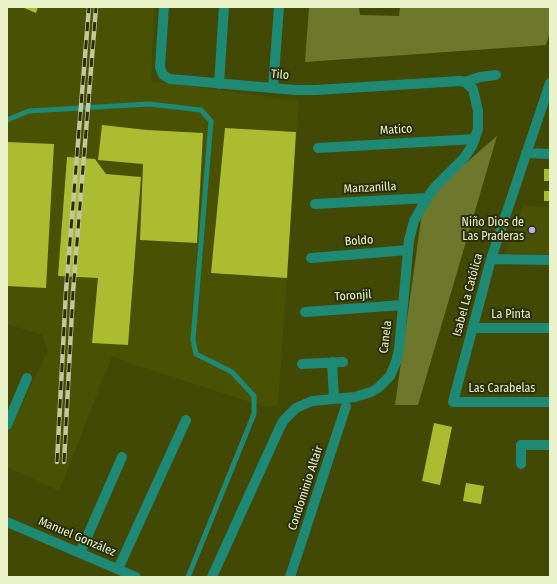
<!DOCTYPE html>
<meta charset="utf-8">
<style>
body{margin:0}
#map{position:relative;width:557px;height:584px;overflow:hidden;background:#424905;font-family:"Fira Sans Condensed",sans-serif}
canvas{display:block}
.frame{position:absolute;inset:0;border:8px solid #eaf2ca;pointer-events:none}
</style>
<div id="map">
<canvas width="557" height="584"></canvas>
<div class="frame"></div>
</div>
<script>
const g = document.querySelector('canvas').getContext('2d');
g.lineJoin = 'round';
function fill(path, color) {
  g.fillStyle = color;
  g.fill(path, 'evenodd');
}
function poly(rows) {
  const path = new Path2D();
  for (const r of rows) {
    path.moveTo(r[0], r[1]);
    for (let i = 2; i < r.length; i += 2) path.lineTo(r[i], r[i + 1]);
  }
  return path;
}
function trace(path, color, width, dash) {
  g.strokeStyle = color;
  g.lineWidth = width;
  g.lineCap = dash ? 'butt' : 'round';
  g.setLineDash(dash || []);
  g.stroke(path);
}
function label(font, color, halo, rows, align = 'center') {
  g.font = font + ' "Fira Sans Condensed",sans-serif';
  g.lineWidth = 4;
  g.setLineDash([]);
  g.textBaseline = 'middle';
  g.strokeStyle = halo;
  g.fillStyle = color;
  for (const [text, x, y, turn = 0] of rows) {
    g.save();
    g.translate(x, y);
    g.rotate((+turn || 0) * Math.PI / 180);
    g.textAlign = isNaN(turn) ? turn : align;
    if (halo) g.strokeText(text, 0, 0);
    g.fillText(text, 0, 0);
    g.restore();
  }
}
fill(poly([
 [7,7,154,7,151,81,299,101,278,406,266,407,132,364,112,356,59,491,7,467,7,436,48,350,42,335,7,324],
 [523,206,550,207,550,254,505,253]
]), '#495203');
fill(poly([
 [309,7,359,7,360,15,399,16,400,7,550,7,550,31,546,45,305,62],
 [497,136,418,405,395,405,422,213,444,182]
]), '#6d782d');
fill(poly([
 [22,7,38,7,36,13],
 [102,125,147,130,203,133,197,243,140,240,143,164,98,160],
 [225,128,296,132,287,278,211,273],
 [7,142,54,144,46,288,7,286],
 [67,157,95,159,106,174,141,177,128,345,92,343,98,278,58,276],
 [544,169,550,169,550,181,544,181],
 [544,191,550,191,550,201,544,201],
 [434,423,452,427,440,485,422,481],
 [466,483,484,486,481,504,463,501]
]), '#abbc31');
trace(poly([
 [7,120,29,111,149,104,201,110,211,121,193,340,196,354,232,372,254,396,254,414,188,577]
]), '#1e8975', 5);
trace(poly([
 [164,7,160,67,163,75,170,79,295,90,316,90,460,81,465,82,473,89,478,111,478,129,472,146,464,158,435,187,427,198,414,221,409,240,399,349,396,362,390,376,378,388,371,392,355,397,312,401,296,408,284,420,280,427,212,577],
 [465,82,480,77,496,75],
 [550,83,491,259,453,402,550,402],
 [219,84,224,7],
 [273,88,279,7],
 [318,148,475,139],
 [526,153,550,154],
 [315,204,427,198],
 [311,258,408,250],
 [491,259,550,260],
 [305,312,403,305],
 [473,328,550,328],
 [332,362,334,399],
 [302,364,343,362],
 [7,425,27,378],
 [521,464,521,445,550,445],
 [7,522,136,577],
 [80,553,122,457],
 [118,569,186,420],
 [290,577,346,406]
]), '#1e8975', 10);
const rail = poly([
 [57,462,66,291,89,7],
 [64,462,73,292,96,7]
]);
trace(rail, '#c1c89a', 4.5);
trace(rail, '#292e0b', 3, [9]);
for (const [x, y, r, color] of [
 [532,230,4,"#bea9f5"]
]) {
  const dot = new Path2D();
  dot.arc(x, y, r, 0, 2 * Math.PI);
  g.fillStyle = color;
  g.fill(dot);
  trace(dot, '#292e0b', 1.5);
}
label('12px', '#eaf2ca', '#292e0b', [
 ["Tilo",280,75,5],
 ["Matico",396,130,-3],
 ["Manzanilla",370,188,-3],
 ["Boldo",359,241,-4],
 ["Isabel La Católica",468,295,-75],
 ["Toronjil",353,296,-4],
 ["La Pinta",511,315],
 ["Canela",386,337,-83],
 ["Las Carabelas",502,389],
 ["Condominio Altair",306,488,-72],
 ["Manuel González",77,537,23]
]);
label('12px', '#eaf2ca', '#292e0b', [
 ["Niño Dios de",524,223],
 ["Las Praderas",524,237]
], 'right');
</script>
